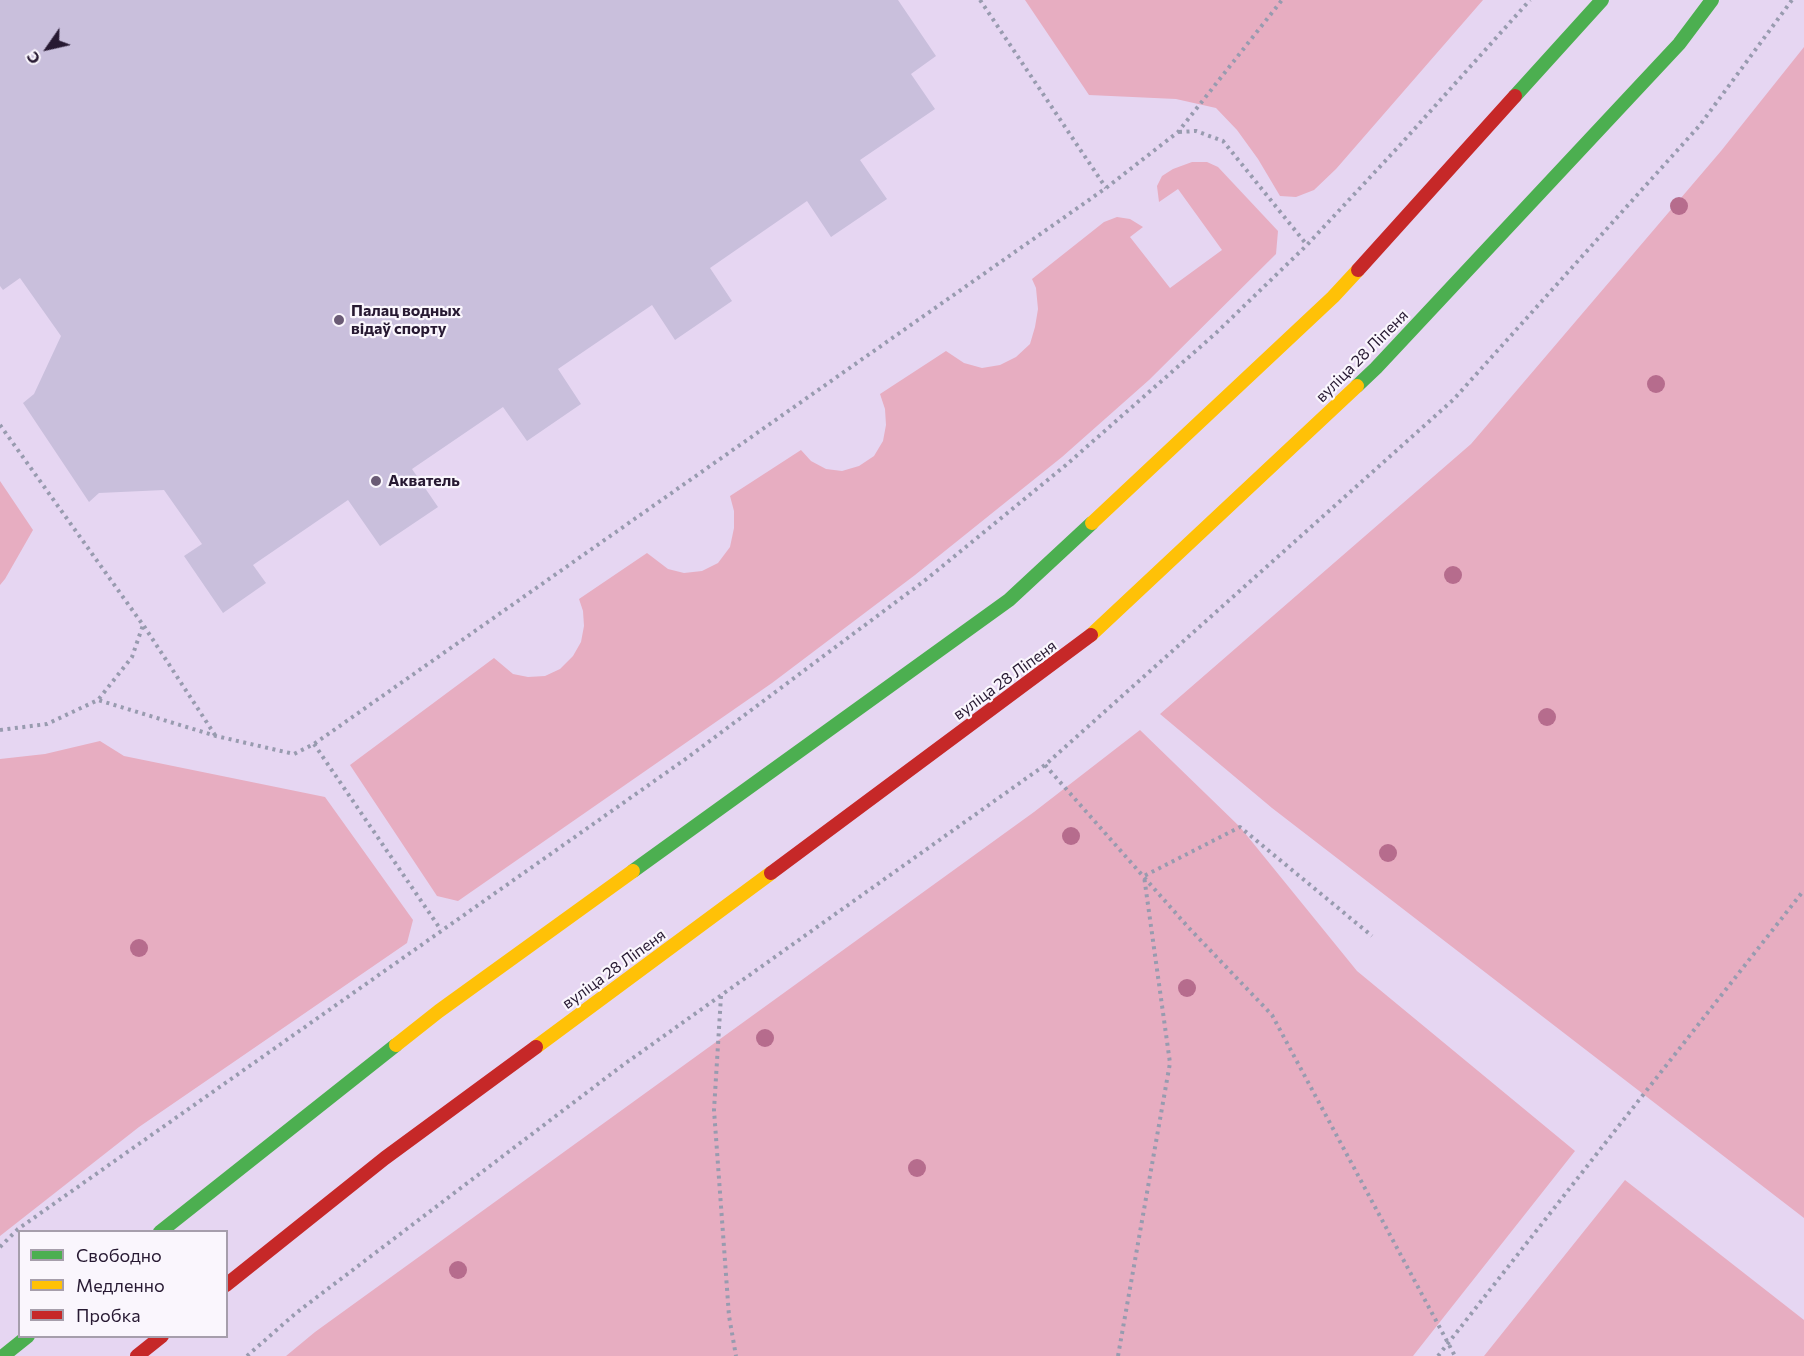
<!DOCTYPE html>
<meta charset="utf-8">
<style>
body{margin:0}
#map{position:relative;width:1804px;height:1356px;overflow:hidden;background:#e6d6f2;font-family:Commissioner,sans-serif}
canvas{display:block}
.legend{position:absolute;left:18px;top:1230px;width:210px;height:108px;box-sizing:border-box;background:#faf6fd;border:2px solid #a69eac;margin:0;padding:8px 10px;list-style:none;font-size:18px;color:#271932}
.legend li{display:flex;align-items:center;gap:12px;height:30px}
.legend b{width:30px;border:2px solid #a69eac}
.north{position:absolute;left:18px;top:18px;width:60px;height:60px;-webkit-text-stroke:4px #faf6fd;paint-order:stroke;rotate:236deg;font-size:16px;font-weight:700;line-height:24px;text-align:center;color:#271932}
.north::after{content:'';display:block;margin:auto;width:21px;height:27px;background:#271932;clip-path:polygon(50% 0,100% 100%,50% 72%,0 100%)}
</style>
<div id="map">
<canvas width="1804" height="1356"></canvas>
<ul class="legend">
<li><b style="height:8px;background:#4caf50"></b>Свободно</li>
<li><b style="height:8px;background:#ffc107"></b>Медленно</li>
<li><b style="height:8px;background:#c62828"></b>Пробка</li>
</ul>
<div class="north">С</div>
</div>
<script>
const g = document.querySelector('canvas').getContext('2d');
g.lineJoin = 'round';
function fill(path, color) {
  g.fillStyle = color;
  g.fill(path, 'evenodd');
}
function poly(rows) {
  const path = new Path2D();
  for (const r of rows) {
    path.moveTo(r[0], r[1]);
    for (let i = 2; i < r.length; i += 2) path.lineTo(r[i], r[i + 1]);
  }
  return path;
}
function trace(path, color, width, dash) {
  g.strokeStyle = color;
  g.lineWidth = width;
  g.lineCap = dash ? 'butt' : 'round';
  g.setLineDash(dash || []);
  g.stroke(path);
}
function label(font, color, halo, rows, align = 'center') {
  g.font = font + ' Commissioner,sans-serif';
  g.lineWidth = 4.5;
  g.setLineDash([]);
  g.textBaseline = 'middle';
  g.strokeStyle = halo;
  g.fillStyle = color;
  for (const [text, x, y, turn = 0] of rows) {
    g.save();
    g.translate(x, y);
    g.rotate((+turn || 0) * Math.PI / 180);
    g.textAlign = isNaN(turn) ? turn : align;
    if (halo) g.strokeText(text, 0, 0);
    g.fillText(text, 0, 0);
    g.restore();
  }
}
fill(poly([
 [1025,0,1483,0,1336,169,1314,190,1296,197,1280,196,1258,159,1237,130,1216,108,1176,99,1089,95],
 [1804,47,1804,1218,1272,808,1160,714,1471,444,1721,151],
 [1192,162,1207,162,1218,167,1278,231,1276,254,1149,380,1062,457,915,575,772,683,458,901,437,896,350,765,494,658,513,674,528,677,545,676,560,669,573,656,581,642,584,626,583,611,579,599,647,553,668,569,684,573,702,571,718,563,730,547,734,528,734,511,730,496,801,450,811,461,826,469,842,471,859,466,874,456,883,441,886,425,885,409,880,394,946,351,964,363,982,368,1000,365,1016,357,1030,344,1035,327,1038,309,1036,288,1032,279,1104,222,1117,217,1130,219,1143,227,1130,237,1170,288,1222,250,1178,189,1159,202,1157,186,1162,176,1173,169],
 [0,481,33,530,5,579,0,585],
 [1140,730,1240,827,1357,971,1575,1151,1413,1356,286,1356,315,1332,1034,812],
 [100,741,124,756,325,797,413,920,407,943,139,1127,0,1236,0,759,45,754],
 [1625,1180,1804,1320,1804,1356,1484,1356]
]), '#e7adc1');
fill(poly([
 [0,0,898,0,936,56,911,74,935,109,860,160,887,199,831,237,807,201,710,268,732,301,675,340,652,305,558,369,581,404,527,441,503,407,412,469,438,507,380,546,348,500,253,565,266,583,223,613,184,556,202,544,164,490,99,493,89,502,23,403,34,394,61,336,20,278,3,290,0,286]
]), '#c9bfdc');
trace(poly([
 [980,0,1106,188],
 [1179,132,1196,131,1223,141,1307,245],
 [0,425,143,625,132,657,98,700],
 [144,626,215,735],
 [0,730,47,724,98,700,216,736,294,754,314,744,1106,188,1178,132,1282,0],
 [314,744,441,930],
 [1045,765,1188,927,1272,1015,1455,1356],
 [721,996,714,1110,729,1316,736,1356],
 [0,1247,18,1229,687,758,928,578,1066,465,1215,334,1307,245,1400,145,1530,0],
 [247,1356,296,1313,623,1065,1045,765,1454,399,1700,125,1792,0],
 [1118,1356,1170,1063,1144,876,1240,827,1372,936],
 [1438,1356,1804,890]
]), '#989baf', 4, [3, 4.5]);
trace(poly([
 [1515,96,1602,0],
 [1357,386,1376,368,1679,44,1712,0],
 [633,871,1009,600,1092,523],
 [160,1232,396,1045],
 [3,1356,28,1336]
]), '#4caf50', 14);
trace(poly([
 [1092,523,1333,297,1358,270],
 [1091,635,1357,386],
 [396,1045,439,1011,633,871],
 [536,1047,771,873]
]), '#ffc107', 14);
trace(poly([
 [1358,270,1515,96],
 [771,873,1091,635],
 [226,1285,385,1158,536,1047],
 [137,1356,162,1336]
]), '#c62828', 14);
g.fillStyle = '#b66c8d';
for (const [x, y] of [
 [1679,206],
 [1656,384],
 [1453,575],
 [1547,717],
 [1071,836],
 [1388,853],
 [139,948],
 [1187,988],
 [765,1038],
 [917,1168],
 [458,1270]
]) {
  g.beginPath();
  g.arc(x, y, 9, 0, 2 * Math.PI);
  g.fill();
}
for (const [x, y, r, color] of [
 [339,320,6,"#6a5b75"],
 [376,481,6,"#6a5b75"]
]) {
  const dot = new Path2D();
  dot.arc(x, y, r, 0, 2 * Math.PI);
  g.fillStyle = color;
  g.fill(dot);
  trace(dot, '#faf6fd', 2);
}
label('bold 16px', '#271932', '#faf6fd', [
 ["Палац водных",351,311],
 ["відаў спорту",351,329],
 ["Акватель",388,481]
], 'left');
label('16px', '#271932', '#faf6fd', [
 ["вуліца 28 Ліпеня",1362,356,-45],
 ["вуліца 28 Ліпеня",1005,680,-36],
 ["вуліца 28 Ліпеня",614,969,-36]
]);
</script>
